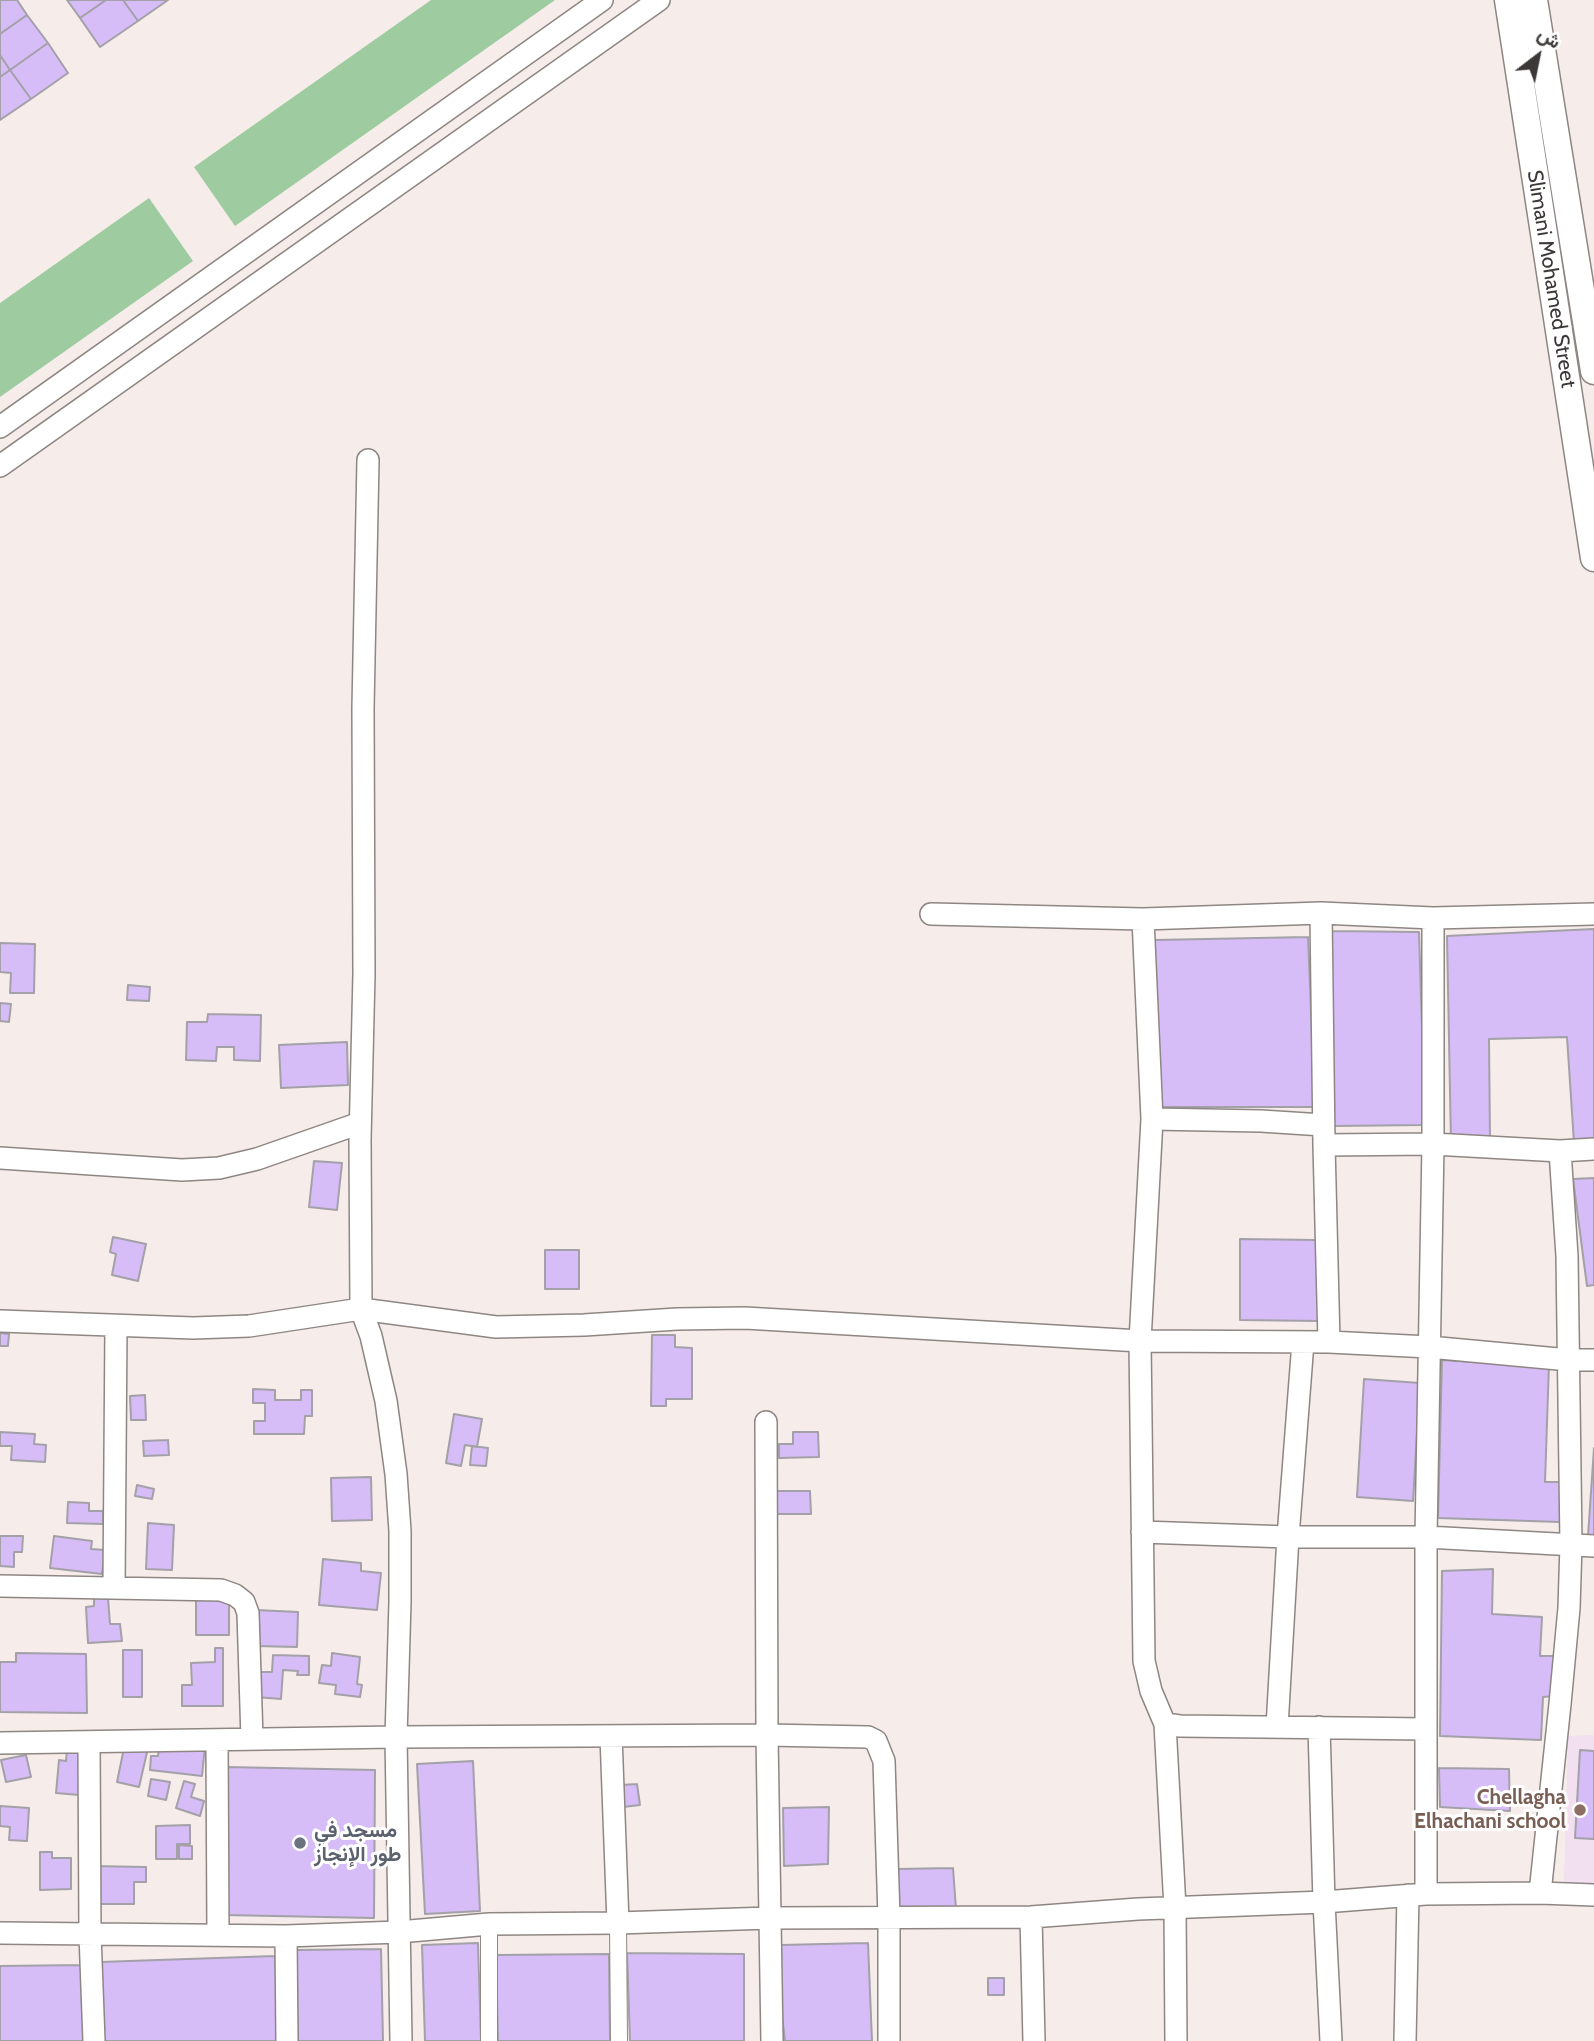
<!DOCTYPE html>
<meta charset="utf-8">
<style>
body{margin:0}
#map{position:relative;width:1594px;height:2041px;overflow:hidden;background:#f6edea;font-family:Cabin,Vazirmatn,sans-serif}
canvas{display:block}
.north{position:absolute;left:1503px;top:21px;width:70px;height:70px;-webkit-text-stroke:5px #fff;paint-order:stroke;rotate:32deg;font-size:19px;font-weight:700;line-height:28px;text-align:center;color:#3c3837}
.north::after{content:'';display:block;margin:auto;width:24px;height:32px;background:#3c3837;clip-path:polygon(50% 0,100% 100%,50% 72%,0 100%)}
</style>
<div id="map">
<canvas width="1594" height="2041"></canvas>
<div class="north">ش</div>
</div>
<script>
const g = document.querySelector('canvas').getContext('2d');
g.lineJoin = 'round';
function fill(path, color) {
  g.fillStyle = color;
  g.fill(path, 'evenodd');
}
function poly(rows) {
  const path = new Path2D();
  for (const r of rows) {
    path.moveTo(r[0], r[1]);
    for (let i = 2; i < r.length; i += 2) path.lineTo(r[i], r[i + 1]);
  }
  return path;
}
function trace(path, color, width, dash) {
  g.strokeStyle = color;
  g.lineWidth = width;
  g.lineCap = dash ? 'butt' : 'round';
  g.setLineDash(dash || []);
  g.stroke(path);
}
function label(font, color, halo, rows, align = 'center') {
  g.font = font + ' Cabin,Vazirmatn,sans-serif';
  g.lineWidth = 6;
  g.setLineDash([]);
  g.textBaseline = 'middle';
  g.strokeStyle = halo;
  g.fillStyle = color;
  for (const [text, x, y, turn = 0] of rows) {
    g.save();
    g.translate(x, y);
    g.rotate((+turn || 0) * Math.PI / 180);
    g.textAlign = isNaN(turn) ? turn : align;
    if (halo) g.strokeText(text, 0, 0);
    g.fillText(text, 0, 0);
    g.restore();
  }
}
fill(poly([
 [1594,1735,1594,1885,1564,1884,1568,1736]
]), '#f2dfef');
fill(poly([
 [431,0,555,0,235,226,194,167],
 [149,198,193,261,0,397,0,303]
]), '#9ecca0');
const building = poly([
 [0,0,17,0,27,15,0,34,0,0],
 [67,0,106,0,80,18,67,0],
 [106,0,123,0,138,21,100,47,80,18,106,0],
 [123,0,168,0,138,21,123,0],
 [27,15,48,43,10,70,0,55,0,34,27,15],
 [48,43,68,73,31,99,10,70,48,43],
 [0,55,10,70,0,77,0,55],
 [10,70,31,99,0,120,0,77,10,70],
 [1594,929,1594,1141,1574,1143,1567,1037,1489,1039,1490,1142,1451,1143,1447,936,1594,929],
 [1331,931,1419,932,1425,1125,1334,1126,1331,931],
 [1308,937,1315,1107,1153,1107,1155,940,1308,937],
 [0,943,35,944,34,993,10,993,11,973,0,972,0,943],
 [128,985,150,987,149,1001,127,1000,128,985],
 [0,1003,11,1004,9,1022,0,1021,0,1003],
 [208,1014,261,1015,260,1061,234,1060,234,1047,217,1047,216,1061,186,1060,187,1022,207,1022,208,1014],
 [347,1042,348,1085,281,1088,279,1045,347,1042],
 [314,1161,342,1163,337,1210,309,1207,314,1161],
 [1594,1178,1594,1285,1587,1286,1573,1179,1594,1178],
 [113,1237,146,1244,138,1281,112,1275,116,1254,110,1252,113,1237],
 [1240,1239,1316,1240,1319,1321,1240,1320,1240,1239],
 [545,1250,579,1250,579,1289,545,1289,545,1250],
 [0,1333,9,1334,8,1346,0,1346,0,1333],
 [652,1335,675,1335,675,1347,692,1348,692,1399,666,1399,666,1406,651,1406,652,1335],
 [1442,1360,1542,1366,1549,1364,1545,1482,1562,1482,1560,1522,1438,1518,1442,1360],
 [1364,1379,1420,1383,1413,1501,1357,1497,1364,1379],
 [253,1389,275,1390,275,1400,301,1400,301,1390,312,1390,312,1416,305,1416,304,1434,254,1434,254,1421,265,1421,265,1403,253,1403,253,1389],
 [145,1395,146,1420,131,1420,130,1396,145,1395],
 [454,1414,482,1419,477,1447,465,1445,461,1466,446,1463,454,1414],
 [0,1432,35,1434,34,1444,46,1445,45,1462,11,1460,12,1446,0,1446,0,1432],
 [793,1432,818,1432,819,1457,779,1458,779,1444,793,1444,793,1432],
 [168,1440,169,1455,144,1456,143,1441,168,1440],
 [472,1446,488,1448,486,1466,470,1465,472,1446],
 [1594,1448,1594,1536,1588,1536,1594,1448],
 [371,1477,372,1520,332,1521,331,1478,371,1477],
 [137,1485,154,1489,152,1499,135,1496,137,1485],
 [769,1491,810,1491,811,1514,769,1514,769,1491],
 [68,1502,89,1503,89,1511,103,1511,103,1524,67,1523,68,1502],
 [148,1523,174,1525,172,1570,146,1569,148,1523],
 [0,1536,23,1536,22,1552,14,1552,14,1567,0,1566,0,1536],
 [54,1536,92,1541,91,1549,105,1550,102,1574,50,1568,54,1536],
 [323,1559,361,1563,361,1571,381,1573,377,1610,319,1605,323,1559],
 [1493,1569,1492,1614,1542,1617,1540,1656,1557,1656,1554,1696,1543,1697,1541,1740,1440,1736,1442,1571,1493,1569],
 [196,1594,229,1595,229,1635,196,1635,196,1594],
 [94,1598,108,1598,110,1624,120,1624,122,1641,88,1643,86,1607,94,1606,94,1598],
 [256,1610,298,1612,297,1647,255,1646,256,1610],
 [215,1648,223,1648,223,1706,182,1706,182,1685,192,1685,191,1663,215,1662,215,1648],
 [123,1650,142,1650,142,1697,123,1697,123,1650],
 [16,1653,86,1654,87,1713,0,1712,0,1662,16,1662,16,1653],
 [332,1653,360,1657,357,1684,362,1685,360,1697,335,1694,336,1685,319,1683,322,1665,331,1666,332,1653],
 [273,1655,309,1656,309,1675,297,1675,298,1671,283,1670,281,1699,256,1697,257,1672,272,1672,273,1655],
 [160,1740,205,1746,202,1776,150,1770,151,1756,158,1756,160,1740],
 [125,1743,148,1748,139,1787,117,1782,125,1743],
 [67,1750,84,1752,79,1795,56,1793,59,1760,66,1761,67,1750],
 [1580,1750,1594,1751,1594,1839,1575,1838,1580,1750],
 [26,1755,31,1777,6,1782,1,1760,26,1755],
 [473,1761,480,1911,425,1914,417,1764,473,1761],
 [226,1767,375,1770,374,1918,224,1915,226,1767],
 [1439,1768,1509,1769,1510,1811,1440,1807,1439,1768],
 [151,1779,170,1782,166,1800,148,1796,151,1779],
 [184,1781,195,1784,191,1797,204,1801,200,1816,176,1808,184,1781],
 [637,1784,640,1805,623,1807,621,1785,637,1784],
 [0,1806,29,1808,27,1841,9,1840,10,1827,0,1826,0,1806],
 [829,1807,828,1864,784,1866,783,1808,829,1807],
 [190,1825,190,1844,177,1844,177,1859,156,1859,156,1826,190,1825],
 [179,1845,192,1846,192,1859,179,1859,179,1845],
 [40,1852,52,1852,52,1858,71,1858,71,1889,40,1890,40,1852],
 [91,1866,146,1867,146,1882,134,1882,134,1904,92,1904,91,1866],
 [953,1868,956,1909,898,1909,898,1869,953,1868],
 [478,1943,481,2041,425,2041,422,1945,478,1943],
 [868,1943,872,2041,785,2041,781,2006,780,1945,868,1943],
 [381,1949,383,2041,298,2041,296,1950,381,1949],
 [627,1953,744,1954,744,2041,630,2041,627,1953],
 [609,1954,610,2041,498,2041,496,1955,609,1954],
 [275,1956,279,2041,103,2041,100,1962,275,1956],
 [85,1965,87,2041,0,2041,0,1966,85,1965],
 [988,1978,1004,1978,1004,1995,988,1995,988,1978]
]);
fill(building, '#d6bdf8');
trace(building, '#a3a0a7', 2);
const pedestrian = poly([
 [618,1923,619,2041],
 [489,1924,489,2041]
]);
const minor = poly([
 [0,427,602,0],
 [368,460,363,708,364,974,360,1140,361,1309,371,1336,386,1401,396,1474,400,1531,400,1602,396,1737,401,2041],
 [0,466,659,0],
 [931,914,1143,919],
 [1152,1119,1261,1121,1323,1125],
 [1324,1145,1433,1144,1560,1151,1594,1149],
 [0,1158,182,1170,219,1168,257,1159,360,1123],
 [0,1321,193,1328,249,1326,361,1309,496,1327,584,1325,677,1319,745,1318,1140,1341,1329,1342,1324,1145,1321,913],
 [1329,1342,1429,1347,1569,1360,1594,1360],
 [766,1422,767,1735,772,2041],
 [1142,1532,1288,1537,1426,1537,1594,1546],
 [0,1586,221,1590,235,1595,244,1602,248,1613,252,1739],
 [114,1588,116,1326],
 [1165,1724,1175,1908,1176,2041],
 [1277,1727,1288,1537,1303,1342],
 [1319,1727,1324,1902,1331,2041],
 [1426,1729,1180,1726,1165,1724,1151,1691,1144,1661,1140,1341,1152,1119,1143,919,1321,913,1433,918,1594,914],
 [611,1736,618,1923],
 [217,1740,218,1935],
 [89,1742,90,1934,94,2041],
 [0,1743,396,1737,767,1735,868,1737,876,1741,884,1761,889,1917,889,2041],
 [1540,1893,1560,1704,1569,1608,1571,1544,1567,1256,1560,1151],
 [1426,1894,1426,1537,1433,1144,1433,918],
 [1031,1917,1034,2041],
 [0,1933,286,1936,399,1932,489,1924,618,1923,769,1918,1031,1917,1138,1909,1324,1902,1426,1894,1540,1893,1594,1895],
 [286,1936,287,2041],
 [1405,2041,1408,1895]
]);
const tertiary = poly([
 [1508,0,1594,558],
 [1534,0,1594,371]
]);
trace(pedestrian, '#8e8683', 18);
trace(minor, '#8e8683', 24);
trace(tertiary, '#8e8683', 29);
trace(pedestrian, '#fff', 16);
trace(minor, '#fff', 21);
trace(tertiary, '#fff', 26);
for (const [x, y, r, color] of [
 [1580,1810,7,"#8d6e63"],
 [300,1843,7,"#6b7280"]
]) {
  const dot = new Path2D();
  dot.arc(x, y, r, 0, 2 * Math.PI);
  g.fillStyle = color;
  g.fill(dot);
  trace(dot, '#fff', 2.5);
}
label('21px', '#3c3837', '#fff', [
 ["Slimani Mohamed Street",1551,279,81]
]);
label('bold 21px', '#785e54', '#fff', [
 ["Chellagha",1566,1798],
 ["Elhachani school",1566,1822]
], 'right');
label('bold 21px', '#5b616d', '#fff', [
 ["مسجد في",314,1831],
 ["طور الإنجاز",314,1855]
], 'left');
</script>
